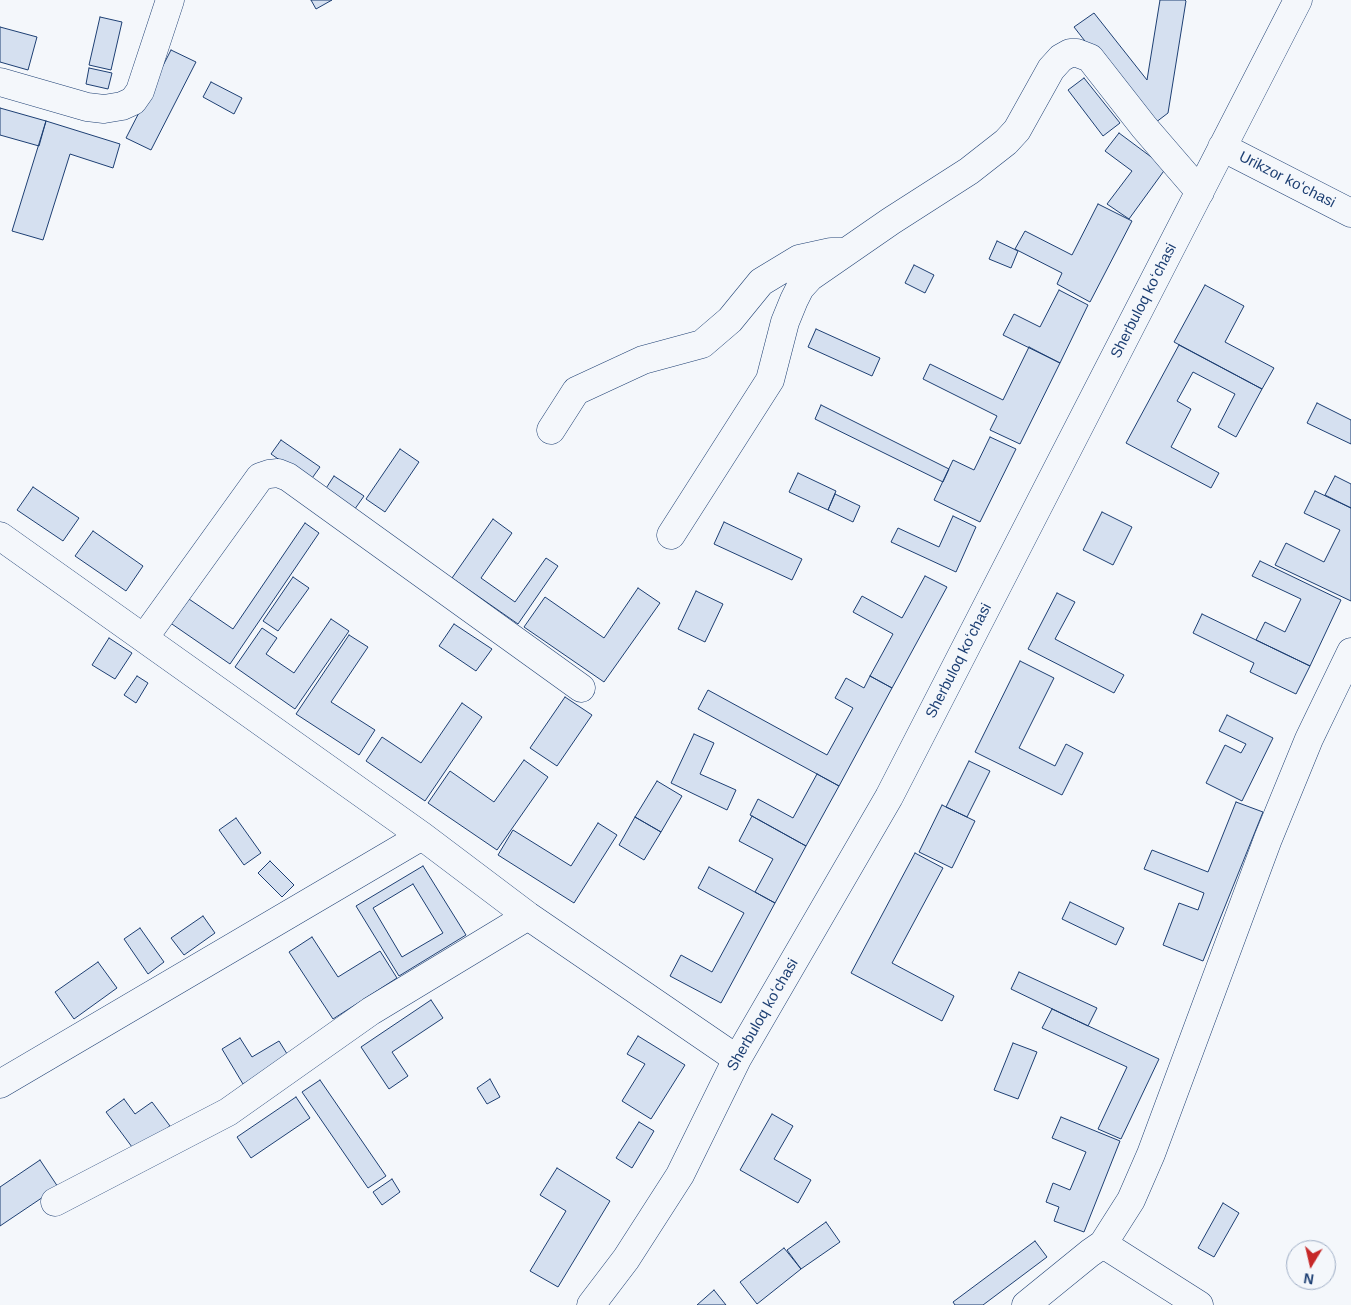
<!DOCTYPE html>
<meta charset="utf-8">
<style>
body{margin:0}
#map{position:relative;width:1351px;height:1305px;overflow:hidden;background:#f4f7fb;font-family:Arial,sans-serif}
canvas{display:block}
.north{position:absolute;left:1286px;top:1240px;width:50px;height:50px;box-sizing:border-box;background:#f4f7fb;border:1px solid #9eadc5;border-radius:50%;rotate:189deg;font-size:14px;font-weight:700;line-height:20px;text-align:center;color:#1d3f73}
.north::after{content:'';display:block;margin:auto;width:18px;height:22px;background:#c62828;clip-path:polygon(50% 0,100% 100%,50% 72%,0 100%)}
</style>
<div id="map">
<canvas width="1351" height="1305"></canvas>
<div class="north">N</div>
</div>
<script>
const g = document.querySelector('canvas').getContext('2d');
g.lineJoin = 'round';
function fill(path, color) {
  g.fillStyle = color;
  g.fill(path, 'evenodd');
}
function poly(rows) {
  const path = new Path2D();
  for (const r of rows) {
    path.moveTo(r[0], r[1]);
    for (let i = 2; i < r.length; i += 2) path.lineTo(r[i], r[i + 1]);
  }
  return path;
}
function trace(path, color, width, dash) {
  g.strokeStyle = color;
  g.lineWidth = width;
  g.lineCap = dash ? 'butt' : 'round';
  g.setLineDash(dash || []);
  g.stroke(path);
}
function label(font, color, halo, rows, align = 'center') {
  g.font = font + ' Arial,sans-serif';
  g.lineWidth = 4;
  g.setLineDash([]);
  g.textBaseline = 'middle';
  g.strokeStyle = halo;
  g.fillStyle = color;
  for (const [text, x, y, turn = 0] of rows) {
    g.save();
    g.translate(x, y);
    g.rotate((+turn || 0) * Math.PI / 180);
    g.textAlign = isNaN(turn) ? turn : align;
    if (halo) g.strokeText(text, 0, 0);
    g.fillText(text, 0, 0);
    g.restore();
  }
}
const building = poly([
 [311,0,332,0,316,9,311,0],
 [1160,0,1185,0,1186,1,1168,113,1151,126,1074,27,1094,13,1147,80,1160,0],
 [100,17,122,22,111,70,89,65,100,17],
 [0,27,37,37,28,70,0,62,0,27],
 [171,50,196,62,151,150,126,138,171,50],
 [89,68,112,73,108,89,86,84,89,68],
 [1084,78,1120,123,1103,136,1068,90,1084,78],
 [211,82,242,98,234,114,203,97,211,82],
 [0,108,46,121,39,146,0,135,0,108],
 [46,121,120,144,113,168,70,154,43,240,12,231,46,121],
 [1119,133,1166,168,1129,219,1107,204,1132,171,1105,151,1119,133],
 [1098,204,1132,221,1090,302,1057,284,1062,273,1015,249,1025,231,1072,255,1098,204],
 [997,241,1018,251,1011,268,989,259,997,241],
 [914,265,934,275,925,293,905,283,914,265],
 [1205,285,1244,306,1225,342,1274,368,1262,389,1174,342,1205,285],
 [1059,290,1088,305,1060,363,1003,335,1014,314,1040,327,1059,290],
 [816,329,880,358,872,376,808,347,816,329],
 [1179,345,1262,389,1236,437,1218,427,1235,394,1193,372,1177,401,1191,409,1171,447,1219,473,1211,488,1126,443,1179,345],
 [1029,347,1060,363,1020,444,990,430,997,416,923,379,930,364,1003,400,1029,347],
 [1317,403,1351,420,1351,444,1307,423,1317,403],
 [821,405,949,469,943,482,815,419,821,405],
 [990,437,1016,449,980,522,934,500,953,460,974,470,990,437],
 [281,440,320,467,310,481,271,454,281,440],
 [400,449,419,462,385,512,366,499,400,449],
 [798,473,836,491,828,510,789,492,798,473],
 [334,476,364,496,352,513,323,493,334,476],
 [1335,476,1351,484,1351,508,1325,495,1335,476],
 [33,487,79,518,63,541,17,510,33,487],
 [1315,491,1351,508,1351,601,1275,565,1286,543,1324,562,1340,530,1304,513,1315,491],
 [835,494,860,506,853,522,828,510,835,494],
 [1102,512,1132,527,1113,565,1083,550,1102,512],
 [953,516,976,527,956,572,891,542,898,528,939,547,953,516],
 [493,519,512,533,481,578,515,602,546,558,558,566,518,624,452,578,493,519],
 [724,522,802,559,792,580,714,544,724,522],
 [305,523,319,533,230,664,169,622,186,597,233,629,305,523],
 [93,531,143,566,126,591,75,556,93,531],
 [1260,561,1341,600,1310,666,1256,640,1265,622,1285,632,1301,599,1252,576,1260,561],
 [925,576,947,587,892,688,870,676,893,634,853,612,862,596,902,618,925,576],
 [293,577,309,588,278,631,263,621,293,577],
 [638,588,660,603,604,682,524,627,545,597,604,638,638,588],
 [696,591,723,604,705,642,678,629,696,591],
 [1057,593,1075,602,1055,639,1124,675,1114,693,1028,649,1057,593],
 [1202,614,1310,666,1296,694,1250,672,1254,663,1193,633,1202,614],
 [331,619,349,631,295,709,235,667,262,628,277,638,266,654,294,673,331,619],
 [454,624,492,649,476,671,439,646,454,624],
 [349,635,368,647,331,702,375,730,359,755,296,714,349,635],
 [109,638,132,653,115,679,92,665,109,638],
 [1020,661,1054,678,1019,748,1055,766,1066,744,1083,753,1062,795,975,752,1020,661],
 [137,676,148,683,136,703,124,695,137,676],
 [870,676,892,688,839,786,698,709,708,690,827,755,853,708,835,698,846,678,864,688,870,676],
 [565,697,592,715,557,766,530,748,565,697],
 [462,703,482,717,425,801,366,761,382,737,421,763,462,703],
 [1227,715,1273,738,1242,801,1206,783,1225,745,1241,753,1246,744,1219,731,1227,715],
 [694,734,714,743,700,774,736,790,727,810,671,783,694,734],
 [524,760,548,777,497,850,428,803,450,771,494,802,524,760],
 [969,761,990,771,967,817,946,807,969,761],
 [817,774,839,786,806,846,750,815,758,799,793,818,817,774],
 [657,781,682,796,661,832,635,817,657,781],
 [1236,802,1263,812,1203,961,1163,945,1179,903,1198,910,1204,893,1144,869,1152,850,1208,872,1236,802],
 [942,805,975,821,952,868,919,852,942,805],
 [752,816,806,846,775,903,755,892,773,859,739,841,752,816],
 [635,817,661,832,644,860,619,845,635,817],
 [236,818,261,853,244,865,219,830,236,818],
 [598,823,617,835,574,903,498,855,513,830,571,866,598,823],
 [915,853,943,868,892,963,954,996,942,1021,851,973,915,853],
 [270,861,294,885,282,897,258,873,270,861],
 [423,866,466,935,399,976,356,906,423,866],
 [413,884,443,933,402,957,373,908,413,884],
 [709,867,775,903,721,1003,670,976,681,955,712,972,744,913,698,888,709,867],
 [1070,902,1124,928,1116,945,1062,919,1070,902],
 [203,916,215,933,184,955,171,938,203,916],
 [140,928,164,962,148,974,124,939,140,928],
 [312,937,338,977,380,951,397,978,333,1019,289,952,312,937],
 [98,962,117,988,74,1019,55,992,98,962],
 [1019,972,1097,1008,1088,1026,1011,989,1019,972],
 [431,1000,443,1018,392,1052,408,1076,389,1089,361,1047,431,1000],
 [1052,1009,1159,1059,1121,1139,1098,1129,1127,1067,1042,1028,1052,1009],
 [638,1036,685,1065,651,1119,622,1101,645,1064,627,1054,638,1036],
 [240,1038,252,1057,279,1041,289,1057,243,1084,222,1049,240,1038],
 [1013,1043,1037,1052,1018,1099,994,1090,1013,1043],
 [490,1079,500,1097,487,1104,477,1088,490,1079],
 [320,1080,386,1176,368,1188,302,1092,320,1080],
 [296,1097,310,1118,251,1158,237,1137,296,1097],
 [124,1099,135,1114,152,1102,170,1126,135,1151,106,1112,124,1099],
 [772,1114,793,1126,774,1159,811,1180,798,1203,740,1170,772,1114],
 [1061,1117,1120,1141,1084,1232,1054,1221,1059,1207,1046,1202,1053,1183,1070,1190,1086,1152,1052,1138,1061,1117],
 [639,1122,654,1131,632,1168,616,1158,639,1122],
 [40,1160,58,1187,0,1226,0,1187,40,1160],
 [557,1168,610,1201,558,1287,530,1271,566,1211,540,1195,557,1168],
 [392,1179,400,1192,382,1205,373,1192,392,1179],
 [1223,1203,1239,1213,1214,1257,1198,1248,1223,1203],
 [826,1222,840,1242,801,1269,787,1250,826,1222],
 [1035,1241,1047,1257,983,1305,955,1305,953,1302,1035,1241],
 [784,1248,801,1269,757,1304,740,1282,784,1248],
 [714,1290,726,1305,697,1305,714,1290]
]);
fill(building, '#d5e0f0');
trace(building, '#1d3f73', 1);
const minor = poly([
 [0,82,87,107,104,109,122,106,133,101,140,91,170,0],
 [1222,147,1351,213],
 [551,430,576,391,643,360,702,344,730,320,761,282,799,259,831,252,843,252],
 [671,535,770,380,785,322,794,300,800,288,810,277,891,221,969,171,1006,142,1017,130,1051,69,1061,58,1070,53,1077,53,1090,58,1144,127,1200,192],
 [0,536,422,836,528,916,737,1059],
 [144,638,260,477,269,474,278,473,288,477,581,688],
 [0,1084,422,836],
 [55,1202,228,1112,371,1011,528,916],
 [1103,1244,1199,1305],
 [591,1305,626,1259,680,1175,737,1059,889,797,1298,0],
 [1026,1305,1090,1253,1103,1244,1131,1200,1151,1154,1268,839,1309,739,1351,652]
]);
trace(minor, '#1d3f73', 29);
trace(minor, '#f4f7fb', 28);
label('15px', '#1d3f73', '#f4f7fb', [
 ["Urikzor koʻchasi",1287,180,27],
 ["Sherbuloq koʻchasi",1144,301,-63],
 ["Sherbuloq koʻchasi",959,661,-63],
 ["Sherbuloq koʻchasi",763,1015,-60]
]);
</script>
